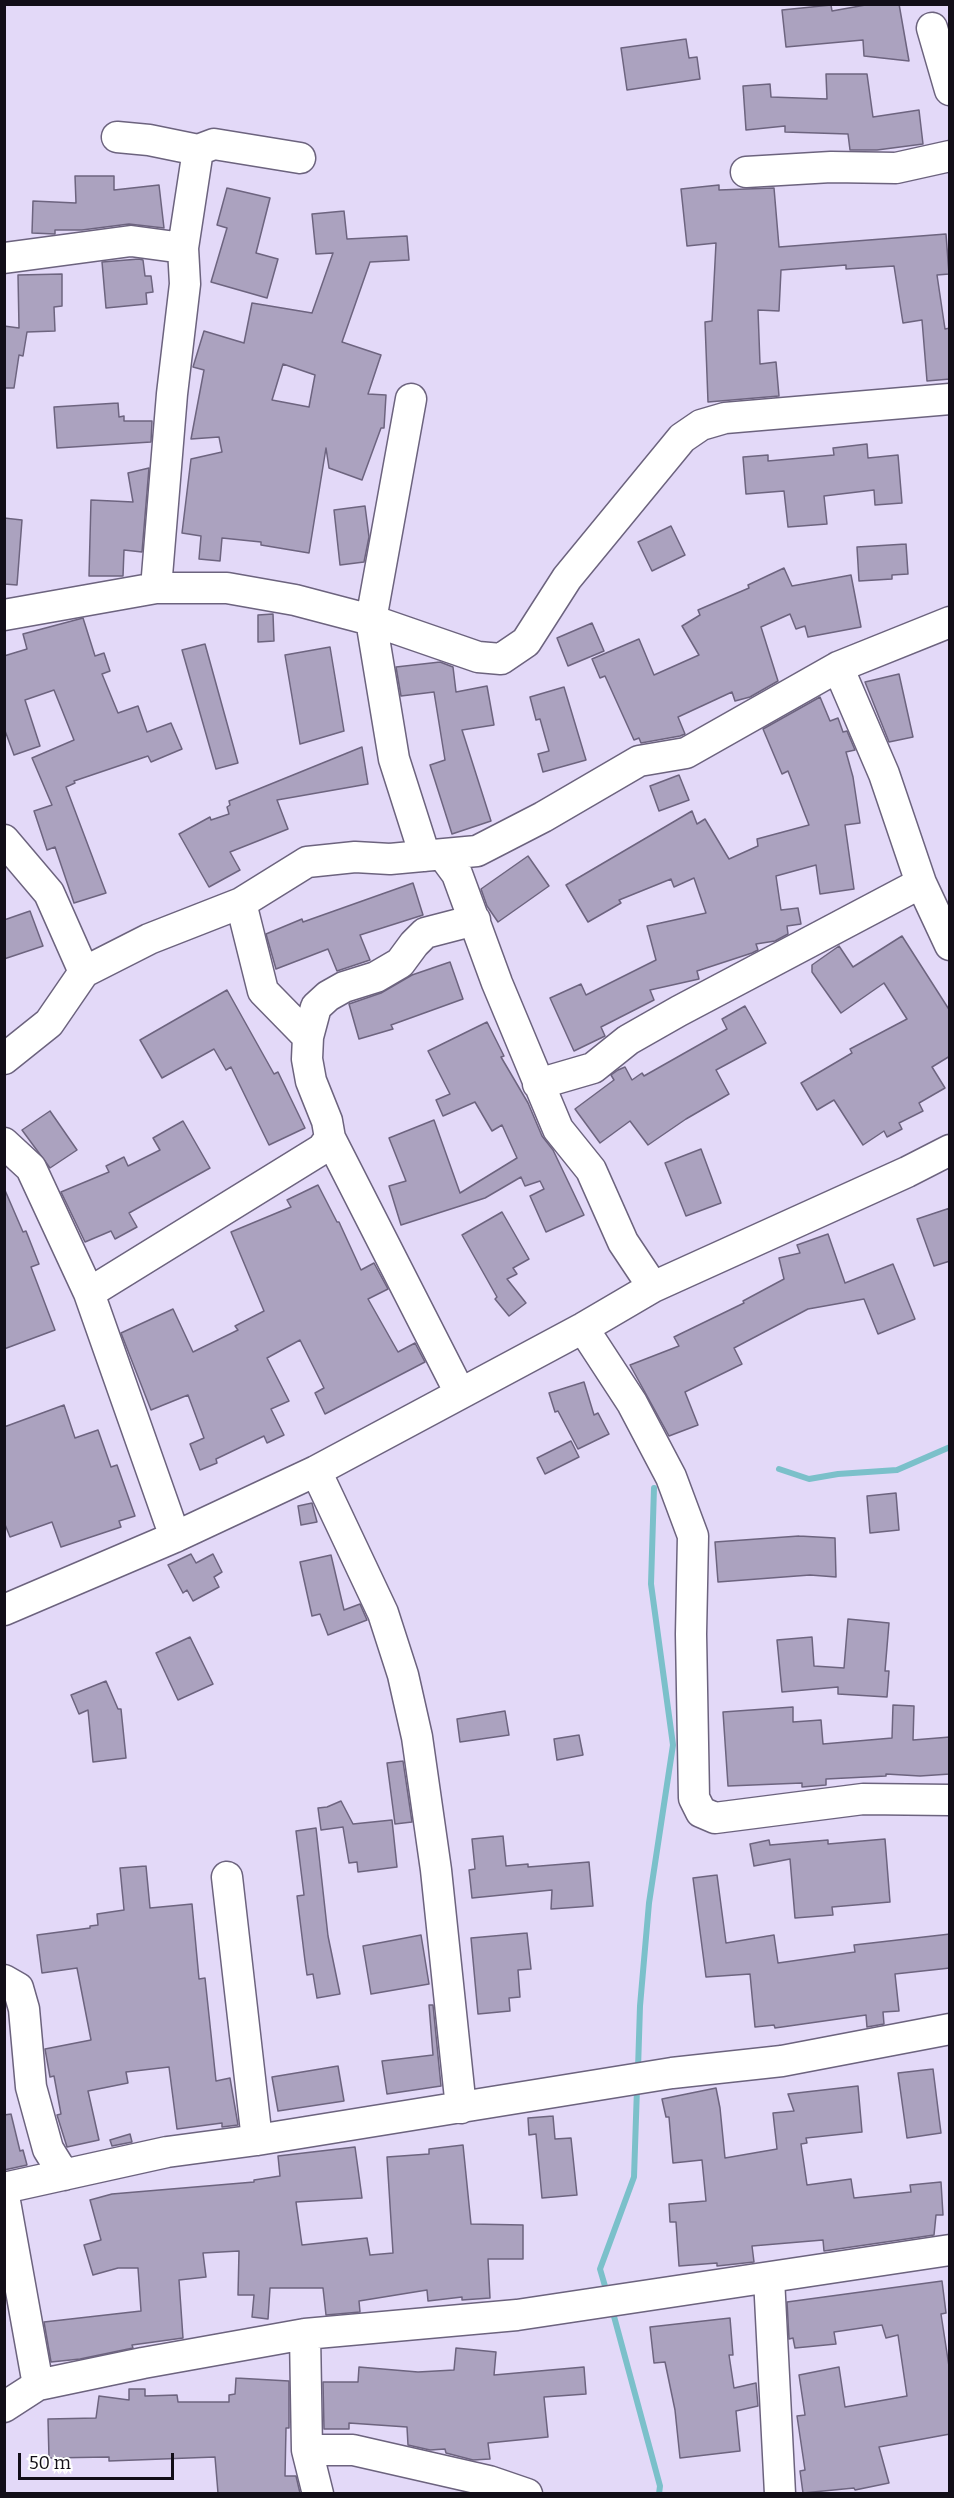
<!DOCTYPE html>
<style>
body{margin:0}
#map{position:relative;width:954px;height:2498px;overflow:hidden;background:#e3d9f8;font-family:Bitter,serif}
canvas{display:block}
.frame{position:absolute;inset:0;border:6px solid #120e18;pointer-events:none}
.scale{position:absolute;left:18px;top:2453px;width:156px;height:27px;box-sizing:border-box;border:3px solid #120e18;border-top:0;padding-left:8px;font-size:18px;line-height:21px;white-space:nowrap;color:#120e18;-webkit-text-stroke:4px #fff;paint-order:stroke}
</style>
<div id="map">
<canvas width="954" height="2498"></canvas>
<div class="frame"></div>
<div class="scale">50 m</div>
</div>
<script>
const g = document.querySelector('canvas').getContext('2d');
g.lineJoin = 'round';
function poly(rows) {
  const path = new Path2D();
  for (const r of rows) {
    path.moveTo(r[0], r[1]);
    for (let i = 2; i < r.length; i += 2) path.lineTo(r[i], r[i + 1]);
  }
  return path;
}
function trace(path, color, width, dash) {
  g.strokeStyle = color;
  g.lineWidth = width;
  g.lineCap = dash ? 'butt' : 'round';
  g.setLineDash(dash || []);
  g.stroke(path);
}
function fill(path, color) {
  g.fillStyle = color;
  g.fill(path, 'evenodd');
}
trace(poly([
 [779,1469,809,1479,838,1474,897,1470,950,1447],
 [638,2069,640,2006,649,1903,673,1745,651,1584,654,1488],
 [607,2293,600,2269,634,2177,637,2088],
 [612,2309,660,2486,659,2494]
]), '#7bc0ca', 6);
const building = poly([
 [871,4,899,4,909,61,864,56,863,40,786,47,782,10,831,5,832,11,871,4],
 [686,39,689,58,697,57,700,79,627,90,621,48,686,39],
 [826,74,867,74,873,117,919,110,923,144,877,150,850,150,848,134,785,132,785,126,746,130,743,86,770,84,771,97,827,99,826,74],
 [75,176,114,176,114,190,159,185,164,228,129,224,82,230,55,230,55,234,32,233,33,201,76,203,75,176],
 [719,185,719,190,774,188,779,247,946,234,949,274,937,275,945,329,950,328,950,379,927,381,922,320,903,323,894,266,846,269,846,265,781,270,779,311,758,310,760,364,776,362,779,396,708,402,705,322,712,321,716,243,687,246,681,189,719,185],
 [227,188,270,198,256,253,278,259,267,298,211,282,227,228,217,225,227,188],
 [344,211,347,239,407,236,409,260,370,262,342,342,381,355,368,394,386,395,384,428,381,428,362,480,329,468,326,448,309,553,261,545,261,542,222,538,220,561,199,559,201,536,182,533,191,459,222,452,219,437,191,439,204,370,193,367,204,331,244,343,252,303,312,313,333,253,316,254,312,214,344,211],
 [283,364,315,375,309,407,272,400,283,364],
 [139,259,143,260,145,276,151,276,153,292,146,293,147,304,106,308,102,262,139,259],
 [62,274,62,306,54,307,55,331,27,332,23,356,19,355,14,388,4,388,4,326,19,328,18,275,62,274],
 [118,403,119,417,124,416,124,421,152,421,151,442,57,448,54,407,118,403],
 [867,444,868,458,898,455,902,503,875,505,874,490,824,496,827,524,788,527,784,491,746,494,743,457,768,455,768,461,834,455,833,448,867,444],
 [149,468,142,552,124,550,123,576,89,576,91,500,133,502,128,473,149,468],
 [365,506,369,537,364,562,340,565,334,510,365,506],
 [4,518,22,520,17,585,4,584,4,518],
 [671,526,685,555,652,571,638,542,671,526],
 [906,544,908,574,892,575,892,579,859,581,857,547,906,544],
 [784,568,792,586,851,575,861,627,808,637,805,626,796,629,790,614,761,627,778,681,750,697,735,701,732,692,678,717,685,734,680,736,641,743,639,738,634,740,605,676,600,678,592,659,639,639,654,675,699,655,682,626,700,615,698,610,749,588,748,585,784,568],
 [273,614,274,641,258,642,258,615,273,614],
 [83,618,95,656,104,653,110,671,102,674,118,713,138,706,147,732,171,723,182,749,151,762,148,756,74,781,75,783,66,787,106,893,74,903,55,847,47,850,34,811,52,805,32,758,74,740,54,690,25,700,40,746,14,755,4,728,4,656,27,649,23,634,83,618],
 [592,623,604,651,568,666,557,638,592,623],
 [205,644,238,763,216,769,182,650,205,644],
 [330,647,344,731,300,744,285,655,330,647],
 [440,662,453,667,456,692,487,686,494,725,462,730,491,821,452,834,430,765,445,760,434,692,401,696,396,667,440,662],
 [899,674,913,737,889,742,865,682,899,674],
 [564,687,586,760,543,772,538,754,549,751,540,719,536,720,530,697,564,687],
 [820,697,830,721,838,718,843,732,847,731,855,750,846,752,853,777,860,823,845,825,854,889,820,894,816,865,776,876,781,910,798,908,801,924,787,926,788,934,775,941,756,944,758,950,752,953,697,971,699,979,650,990,654,1000,601,1027,605,1036,574,1051,550,998,581,984,586,995,656,960,647,926,706,913,694,878,674,887,671,879,619,900,621,903,588,922,566,885,692,811,697,824,705,819,729,859,758,846,757,839,809,825,788,771,782,774,763,729,820,697],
 [362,747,368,784,277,800,288,829,230,852,240,870,209,887,179,834,210,817,211,820,229,814,227,807,230,805,229,801,362,747],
 [679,775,689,800,659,811,650,786,679,775],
 [528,856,549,886,498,922,487,906,481,889,528,856],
 [413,883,423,915,360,935,370,960,337,971,328,949,276,969,266,934,302,919,303,922,413,883],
 [30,911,43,946,4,959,4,920,30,911],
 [902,936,950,1011,950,1056,932,1067,945,1088,919,1103,923,1111,899,1123,902,1129,887,1137,884,1131,863,1145,834,1100,817,1110,801,1083,852,1053,850,1049,907,1019,884,983,841,1013,812,972,812,965,839,946,853,967,902,936],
 [450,962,463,999,391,1025,393,1029,359,1039,349,1004,381,993,412,975,450,962],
 [227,990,274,1074,278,1072,305,1128,269,1145,231,1067,226,1070,214,1049,162,1078,140,1040,227,990],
 [745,1006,766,1043,716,1070,729,1094,686,1119,648,1145,630,1121,600,1143,575,1109,614,1080,611,1075,618,1070,625,1067,632,1080,642,1073,644,1076,727,1029,722,1019,745,1006],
 [487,1022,504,1056,501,1057,528,1103,542,1136,553,1150,584,1215,546,1232,530,1196,544,1189,540,1181,525,1186,521,1177,485,1198,401,1225,389,1186,406,1181,389,1138,434,1120,460,1193,517,1158,502,1125,492,1131,475,1102,443,1116,436,1100,450,1094,428,1051,487,1022],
 [50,1111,77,1150,50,1168,22,1130,50,1111],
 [183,1121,210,1168,129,1213,137,1227,115,1239,111,1231,85,1242,61,1192,109,1172,106,1166,124,1157,128,1166,160,1150,153,1138,183,1121],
 [701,1149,721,1203,686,1216,665,1163,701,1149],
 [318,1185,337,1222,339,1222,361,1270,374,1263,388,1289,368,1299,398,1352,415,1343,425,1362,325,1414,315,1393,324,1388,300,1340,267,1358,289,1401,271,1409,284,1435,267,1443,264,1436,216,1459,217,1463,200,1470,190,1444,204,1438,188,1395,151,1410,121,1333,173,1309,193,1352,238,1330,235,1326,264,1311,231,1232,291,1207,287,1200,318,1185],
 [4,1188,23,1232,26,1231,39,1264,31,1267,55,1330,4,1349,4,1188],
 [950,1208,950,1261,934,1266,917,1219,950,1208],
 [502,1212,529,1259,513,1268,517,1274,507,1279,526,1303,509,1316,495,1299,497,1297,462,1235,502,1212],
 [828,1234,845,1283,893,1264,915,1319,878,1334,864,1299,808,1309,734,1348,742,1364,685,1392,698,1425,669,1436,630,1365,679,1346,674,1337,744,1303,743,1301,784,1279,779,1258,800,1253,797,1245,828,1234],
 [584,1382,594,1415,598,1413,609,1434,578,1449,558,1411,555,1412,549,1393,584,1382],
 [64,1405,75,1438,98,1430,111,1467,117,1465,135,1516,119,1521,121,1527,61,1547,52,1522,10,1537,4,1522,4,1427,64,1405],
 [571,1441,579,1457,545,1474,537,1458,571,1441],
 [896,1493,899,1530,870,1533,867,1496,896,1493],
 [312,1503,317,1522,301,1525,298,1506,312,1503],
 [799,1536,835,1538,836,1577,810,1575,718,1582,715,1542,799,1536],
 [191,1554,196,1563,213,1554,222,1572,214,1577,219,1587,193,1601,187,1590,183,1593,168,1565,191,1554],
 [331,1555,344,1610,360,1604,367,1620,328,1635,320,1614,312,1616,300,1562,331,1555],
 [848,1619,889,1623,885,1671,889,1671,887,1697,838,1694,838,1687,782,1692,777,1640,812,1637,814,1666,844,1668,848,1619],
 [190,1637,213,1684,178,1700,156,1653,190,1637],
 [106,1681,118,1709,121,1709,126,1758,93,1762,88,1710,79,1714,71,1695,106,1681],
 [893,1705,914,1706,913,1740,950,1737,950,1774,920,1776,886,1774,886,1776,826,1779,826,1785,802,1787,802,1783,728,1786,723,1712,793,1707,793,1722,821,1720,823,1744,892,1738,893,1705],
 [505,1711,509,1735,460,1742,457,1719,505,1711],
 [579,1735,583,1755,557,1760,554,1739,579,1735],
 [403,1761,412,1822,395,1824,387,1763,403,1761],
 [341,1801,353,1824,392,1820,397,1867,358,1872,357,1862,349,1863,343,1827,321,1830,318,1808,327,1807,341,1801],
 [316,1828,328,1936,340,1994,317,1998,313,1974,307,1975,305,1961,297,1896,304,1895,296,1831,316,1828],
 [503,1836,506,1866,528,1864,528,1867,589,1862,593,1906,551,1909,552,1890,472,1898,469,1870,475,1869,472,1839,503,1836],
 [885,1839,890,1902,832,1907,833,1915,795,1918,790,1859,754,1866,750,1844,769,1840,770,1845,828,1840,828,1844,885,1839],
 [146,1866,150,1908,192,1904,199,1979,205,1978,216,2081,230,2078,238,2125,222,2127,222,2123,177,2129,169,2067,126,2072,128,2083,88,2091,99,2140,67,2147,57,2115,61,2114,54,2076,50,2077,45,2049,91,2040,77,1968,42,1973,37,1935,90,1928,90,1926,98,1925,97,1914,124,1910,120,1868,146,1866],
 [717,1875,726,1943,774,1935,778,1963,855,1952,854,1945,950,1934,950,1968,895,1974,899,2011,883,2012,884,2024,867,2027,866,2015,775,2028,774,2025,755,2027,750,1974,706,1977,693,1878,717,1875],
 [527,1933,531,1969,518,1970,520,1997,509,1998,510,2011,478,2014,471,1938,527,1933],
 [421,1935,429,1984,371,1994,363,1946,421,1935],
 [429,2005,433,2005,441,2086,387,2094,382,2061,433,2055,429,2005],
 [338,2066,344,2101,278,2111,272,2077,338,2066],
 [933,2069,941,2133,907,2138,898,2073,933,2069],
 [858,2086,862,2132,806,2138,807,2143,801,2144,807,2185,851,2179,854,2198,911,2192,910,2185,941,2182,943,2215,936,2215,934,2235,824,2251,823,2240,752,2246,754,2262,717,2266,717,2263,679,2266,676,2222,670,2222,669,2204,706,2201,702,2160,673,2163,669,2117,666,2117,662,2099,716,2088,720,2108,725,2158,777,2149,773,2113,794,2111,788,2094,858,2086],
 [11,2114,20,2151,23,2150,27,2165,4,2170,4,2115,11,2114],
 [553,2116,555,2139,571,2138,577,2195,542,2198,536,2134,529,2135,528,2118,553,2116],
 [130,2134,132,2142,112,2146,110,2140,130,2134],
 [463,2145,471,2224,523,2225,523,2259,488,2259,490,2298,462,2300,462,2297,428,2301,427,2290,359,2301,360,2312,326,2315,323,2288,270,2288,268,2319,252,2317,254,2295,238,2295,239,2251,203,2253,206,2277,179,2280,183,2338,132,2345,133,2348,80,2359,51,2362,44,2322,141,2311,138,2268,118,2268,93,2275,84,2245,101,2240,90,2200,112,2194,254,2182,254,2180,280,2176,278,2156,355,2147,362,2198,296,2202,302,2245,367,2238,370,2255,393,2253,387,2157,429,2154,429,2149,463,2145],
 [942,2281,946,2313,941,2314,950,2373,950,2434,879,2447,889,2483,855,2490,854,2488,803,2493,800,2471,805,2470,797,2416,805,2415,799,2375,839,2367,845,2407,907,2396,898,2335,886,2338,882,2325,834,2332,836,2344,795,2348,793,2338,789,2339,787,2302,942,2281],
 [730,2318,733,2355,729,2355,734,2388,756,2383,758,2406,736,2411,740,2451,680,2458,675,2410,665,2362,654,2363,650,2327,730,2318],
 [456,2348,496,2352,494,2375,584,2367,586,2394,544,2397,548,2437,488,2443,490,2459,473,2460,446,2453,445,2449,430,2450,408,2445,407,2427,349,2423,349,2429,324,2429,323,2382,358,2382,359,2367,418,2372,454,2370,456,2348],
 [236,2378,289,2381,289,2428,286,2428,285,2476,296,2476,300,2493,218,2493,215,2457,109,2461,109,2457,49,2458,48,2419,96,2418,99,2396,129,2400,129,2389,145,2389,145,2396,177,2395,178,2402,229,2402,229,2395,235,2394,236,2378]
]);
fill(building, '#aba2bf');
trace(building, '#6d647f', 1.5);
const minor = poly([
 [932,28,950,90],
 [117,137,149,140,198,150,214,144,300,158],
 [746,172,831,167,896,168,950,156],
 [4,258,131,241,183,248],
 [411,399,371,620,394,759,425,856],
 [156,588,172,394,185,284,183,248,198,150],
 [4,615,156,588,227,588,295,600,371,620,478,657,501,659,526,642,567,578,682,438,701,425,725,418,950,399],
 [838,667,884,774,921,883,950,945],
 [4,840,49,893,84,972],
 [443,855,457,874,497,983,558,1129,591,1170,623,1242,653,1287],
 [241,903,263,991,308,1037],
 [4,1059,49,1023,84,972,149,939,241,903,307,862,355,857,390,859,477,851,543,817,639,761,686,753,838,667,950,622],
 [538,1084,593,1068,628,1040,679,1011,921,883],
 [330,1138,460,1393],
 [4,1143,31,1168,89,1293,175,1537],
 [89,1293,322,1149,330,1138,327,1121,311,1081,307,1059,308,1037,316,1007,328,996,344,987,376,977,400,963,414,944,425,933,475,920],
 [583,1328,632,1403,671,1477,693,1536,691,1634,694,1798,701,1812,715,1818,863,1799,950,1800],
 [316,1471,383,1613,403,1675,417,1737,436,1870,461,2108],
 [4,1610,175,1537,316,1471,583,1328,653,1287,907,1172,950,1150],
 [227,1877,257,2140],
 [4,1980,18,1988,24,2009,31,2087,48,2149,64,2175],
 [4,2188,167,2152,257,2140,672,2073,782,2061,950,2029],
 [4,2196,38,2385],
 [769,2278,780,2494],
 [305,2334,307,2450,318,2494],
 [4,2407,38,2385,143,2363,305,2334,517,2315,950,2250],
 [307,2450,353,2450,489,2481,527,2494]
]);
trace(minor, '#6c637e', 33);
trace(minor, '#fff', 30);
</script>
